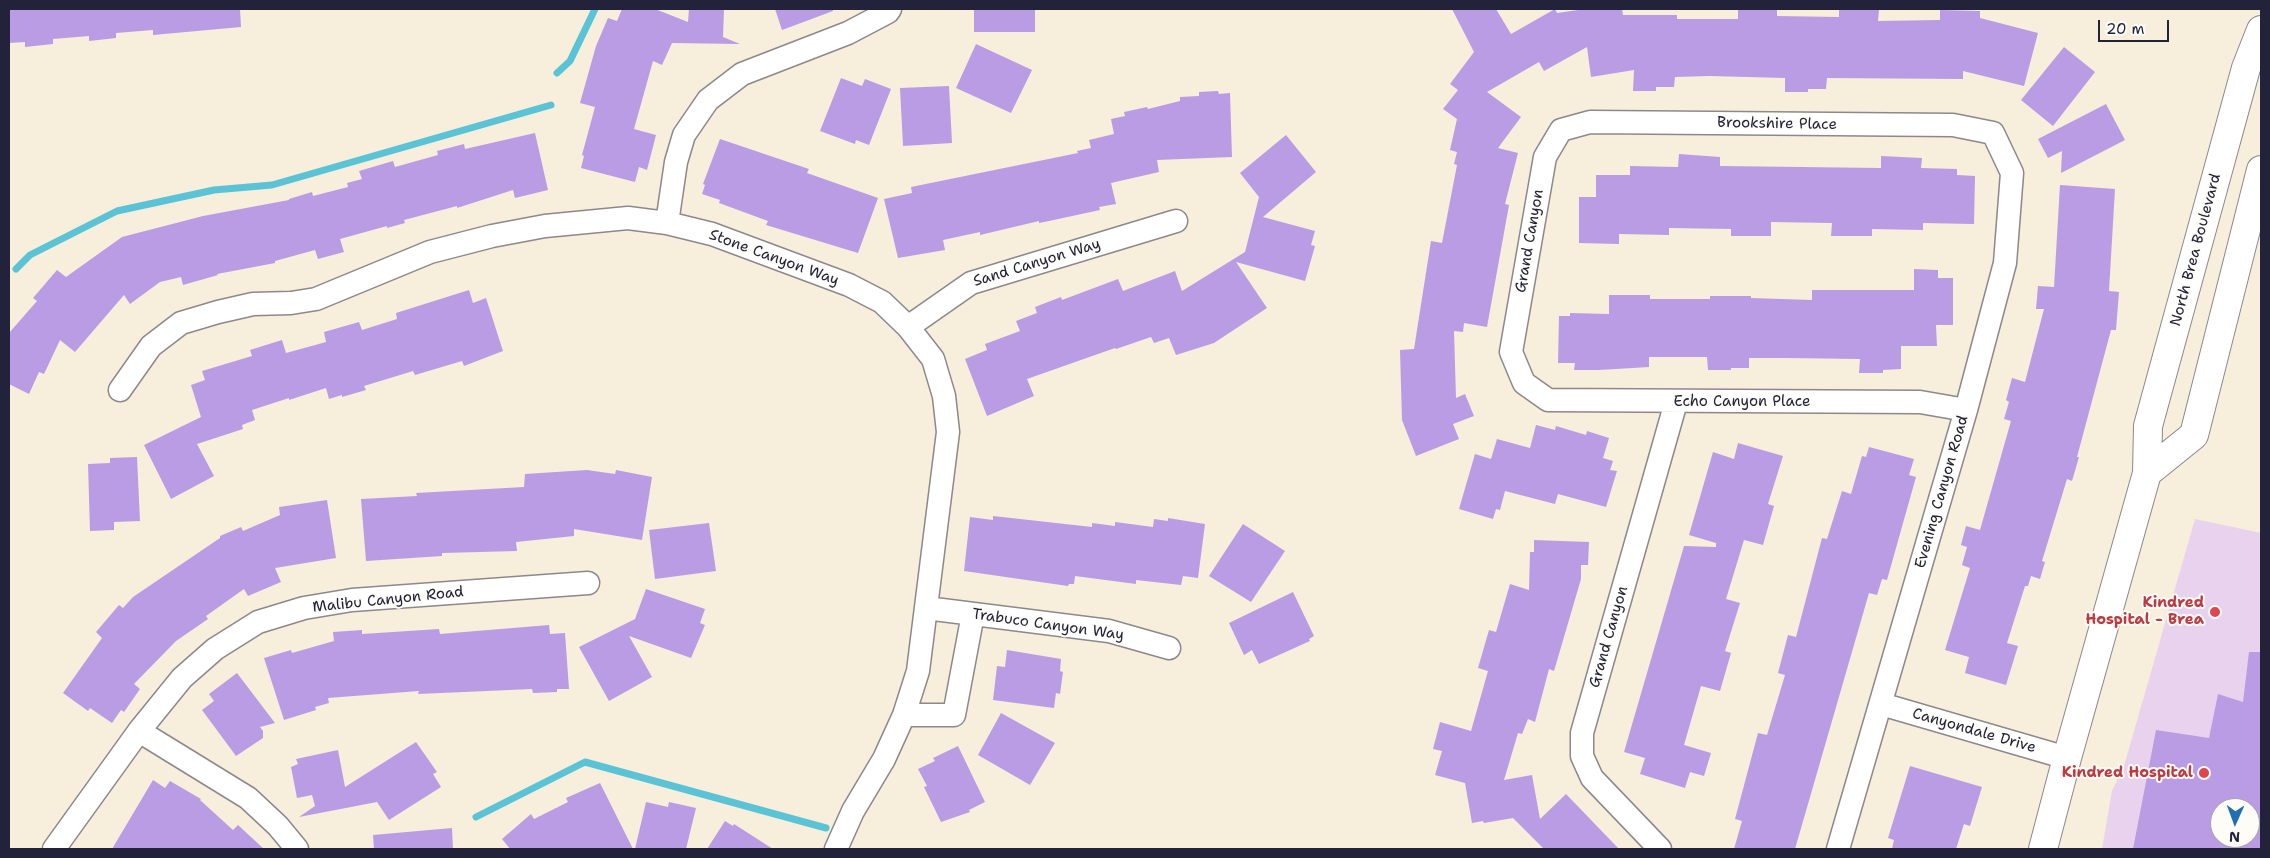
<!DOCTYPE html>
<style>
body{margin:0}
#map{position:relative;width:2270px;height:858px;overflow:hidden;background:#f7eedc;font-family:"Shantell Sans",sans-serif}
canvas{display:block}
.frame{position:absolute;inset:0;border:10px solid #22223b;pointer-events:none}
.north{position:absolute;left:2210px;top:798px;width:50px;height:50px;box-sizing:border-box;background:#fdfcf7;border:1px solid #a5a5ac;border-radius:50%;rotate:182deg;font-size:14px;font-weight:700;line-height:20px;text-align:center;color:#22223b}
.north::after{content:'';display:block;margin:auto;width:18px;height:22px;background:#1f6fb2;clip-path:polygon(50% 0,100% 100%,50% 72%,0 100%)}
.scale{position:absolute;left:2098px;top:20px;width:71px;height:22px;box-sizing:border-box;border:2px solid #22223b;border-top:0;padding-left:6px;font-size:15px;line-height:18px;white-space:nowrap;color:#22223b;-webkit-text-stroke:4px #fdfcf7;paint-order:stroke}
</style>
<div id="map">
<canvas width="2270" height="858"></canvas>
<div class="frame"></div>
<div class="north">N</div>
<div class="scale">20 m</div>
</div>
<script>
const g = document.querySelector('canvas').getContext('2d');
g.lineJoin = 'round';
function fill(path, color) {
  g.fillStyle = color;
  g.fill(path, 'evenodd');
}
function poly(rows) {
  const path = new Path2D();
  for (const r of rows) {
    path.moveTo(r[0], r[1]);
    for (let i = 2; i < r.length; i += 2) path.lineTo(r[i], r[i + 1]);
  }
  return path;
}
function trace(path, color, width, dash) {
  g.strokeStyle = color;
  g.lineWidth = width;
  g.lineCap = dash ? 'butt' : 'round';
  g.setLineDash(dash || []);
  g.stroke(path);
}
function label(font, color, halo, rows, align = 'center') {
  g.font = font + ' "Shantell Sans",sans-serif';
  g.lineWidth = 4;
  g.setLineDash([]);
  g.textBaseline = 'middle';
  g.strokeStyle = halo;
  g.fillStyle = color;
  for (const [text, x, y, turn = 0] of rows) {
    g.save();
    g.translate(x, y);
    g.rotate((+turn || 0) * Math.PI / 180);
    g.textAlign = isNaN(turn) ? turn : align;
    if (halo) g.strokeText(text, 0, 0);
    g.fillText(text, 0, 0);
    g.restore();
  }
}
fill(poly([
 [2195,519,2261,533,2261,849,2102,849,2112,791,2124,766],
 [2220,808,2250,808,2250,838,2220,838]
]), '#e9d2ed');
trace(poly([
 [557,73,570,61,595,9],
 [16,269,30,255,117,211,214,190,272,185,551,105],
 [476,817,585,762,826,828]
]), '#5ac3d6', 7);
fill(poly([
 [9,9,240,9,241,27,153,35,153,30,116,33,116,38,89,41,89,36,53,39,53,44,25,47,25,42,9,43],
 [622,9,655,9,688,22,689,9,724,9,723,37,740,44,672,43,662,65,653,61,634,129,656,135,647,170,639,167,635,182,581,168,584,156,582,155,595,107,580,103,596,46,608,18,617,21],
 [775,9,833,9,833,11,782,30],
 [974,9,1035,9,1035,32,974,32],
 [1452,9,1496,9,1511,34,1555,9,1557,13,1585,9,1622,9,1623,15,1677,15,1677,19,1738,19,1738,9,1777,9,1777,16,1839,17,1839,10,1879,10,1878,21,1940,20,1940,10,1980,11,1980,18,2038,33,2024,86,1963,71,1963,79,1827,78,1826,89,1808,89,1808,92,1785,92,1785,78,1710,76,1675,77,1674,87,1656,87,1656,91,1633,91,1634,70,1591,77,1587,47,1544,71,1539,62,1487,92,1521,117,1498,148,1518,153,1505,204,1509,205,1487,327,1464,323,1463,332,1454,331,1456,398,1465,394,1474,416,1453,424,1459,439,1416,456,1402,420,1400,350,1414,349,1431,241,1442,243,1457,165,1454,164,1457,152,1450,150,1457,119,1443,109,1458,90,1450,84,1474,52],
 [976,44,1032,70,1011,113,956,88],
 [2064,47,2095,72,2053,126,2021,100],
 [841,78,862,86,865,79,891,89,869,145,856,140,855,144,820,131],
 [949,86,952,143,903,146,900,88],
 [1218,91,1219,94,1230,93,1232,157,1157,160,1159,172,1111,183,1116,204,1099,207,1100,210,1049,221,1039,223,1039,221,980,235,980,232,943,240,945,250,898,258,884,199,912,193,911,187,1078,153,1077,151,1091,148,1089,140,1114,134,1111,119,1125,116,1124,112,1147,107,1148,109,1180,101,1180,97,1199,96,1199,92],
 [2106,104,2125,140,2061,173,2062,151,2048,158,2038,139],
 [535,133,548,190,515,198,513,190,457,208,457,206,404,220,405,223,387,228,387,226,340,239,344,252,318,259,315,250,275,261,275,263,217,274,218,275,183,285,181,277,160,282,130,304,124,295,75,352,60,340,44,374,39,372,29,394,9,384,9,333,37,301,33,298,57,270,66,277,122,237,203,216,289,200,289,199,312,192,313,196,348,187,347,183,362,179,359,171,393,161,395,167,438,155,437,151,464,144,465,149],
 [1286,135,1316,172,1263,217,1315,231,1311,245,1315,246,1305,281,1236,262,1267,308,1214,343,1176,355,1169,338,1154,343,1151,337,1116,349,1115,348,1027,379,1034,396,987,416,965,359,987,350,985,344,1020,331,1016,321,1037,313,1035,307,1061,297,1062,300,1118,279,1123,291,1175,271,1182,291,1245,252,1259,197,1240,173],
 [720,139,809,169,807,173,878,198,858,253,766,225,768,221,719,203,720,200,702,194,705,185,703,184],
 [1679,154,1720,157,1720,166,1881,168,1881,156,1922,158,1921,168,1957,169,1957,175,1975,176,1974,224,1923,223,1923,230,1872,229,1872,236,1831,236,1832,223,1771,222,1771,236,1731,236,1731,229,1669,228,1669,235,1619,234,1619,244,1579,243,1579,197,1596,197,1596,175,1630,175,1630,166,1678,167],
 [2060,185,2115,189,2109,291,2119,292,2116,330,2111,330,2077,457,2079,457,2072,481,2067,479,2042,561,2045,562,2040,579,2031,576,2028,586,2025,586,2007,643,2018,646,2006,685,1965,673,1969,657,1945,650,1970,568,1962,565,1967,547,1961,545,1966,526,1980,530,2011,421,2004,419,2009,402,2006,400,2012,378,2025,382,2044,309,2036,309,2038,286,2054,287],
 [1914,269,1938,270,1938,278,1953,278,1953,325,1936,325,1937,346,1901,346,1901,369,1883,370,1883,373,1859,373,1860,359,1785,358,1749,358,1749,368,1731,368,1731,370,1708,370,1707,357,1649,357,1649,367,1599,370,1574,370,1575,363,1558,363,1559,316,1570,316,1570,313,1609,314,1609,295,1650,295,1650,299,1710,299,1710,296,1751,296,1751,298,1812,300,1812,290,1914,290],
 [469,290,473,303,486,298,503,351,464,366,462,361,415,375,413,371,364,386,366,390,342,397,342,395,329,399,326,388,289,400,289,398,252,410,255,420,242,425,243,429,197,444,214,476,171,499,144,445,201,417,191,385,205,380,202,371,252,356,250,350,282,340,286,353,326,342,324,332,359,322,362,330,397,319,396,313],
 [1536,425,1555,430,1556,426,1586,435,1587,431,1609,438,1603,458,1613,461,1610,470,1617,471,1606,507,1558,494,1555,504,1505,491,1500,510,1496,509,1493,519,1459,509,1475,454,1491,459,1497,439,1530,448],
 [1738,443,1783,456,1768,504,1774,506,1763,545,1744,540,1726,599,1740,603,1725,651,1731,653,1720,691,1701,686,1684,745,1711,753,1704,776,1690,772,1685,788,1640,774,1645,758,1624,752,1684,546,1716,547,1716,543,1689,535,1713,452,1734,459],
 [1869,447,1914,459,1909,475,1916,477,1887,580,1882,579,1877,595,1869,593,1795,849,1734,849,1742,821,1735,819,1758,733,1767,735,1785,675,1778,673,1788,635,1796,637,1822,538,1827,539,1842,491,1851,494,1862,456,1866,457],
 [137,457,140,521,114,522,114,530,90,531,88,464,110,463,110,458],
 [587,470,615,474,616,470,652,477,642,540,574,529,574,536,516,542,517,551,442,553,442,556,366,561,361,499,417,496,416,493,524,487,525,474],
 [327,500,336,558,275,568,281,582,248,596,244,589,206,616,208,619,176,641,134,684,140,689,124,712,121,710,112,723,90,708,88,711,63,693,102,638,96,632,119,605,123,608,133,597,220,538,220,536,241,527,243,531,280,515,279,507],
 [993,516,1092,527,1092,523,1115,526,1115,522,1153,527,1154,519,1168,521,1168,518,1205,524,1198,578,1183,576,1181,585,1136,580,1136,584,1075,576,1074,584,1069,584,1068,586,964,571,970,517,993,520],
 [709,523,716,571,655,579,649,530],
 [1243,524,1285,551,1251,602,1209,576],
 [1534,540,1589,542,1588,565,1581,565,1581,579,1554,671,1549,669,1535,722,1528,719,1522,734,1518,733,1504,780,1532,775,1540,819,1566,794,1619,849,1544,849,1513,818,1484,823,1483,821,1472,823,1465,783,1435,775,1442,751,1433,749,1440,722,1471,731,1488,671,1478,668,1489,630,1496,632,1510,584,1529,590,1530,552,1534,552],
 [646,589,705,609,700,623,705,625,691,658,629,636,652,677,609,701,579,647,635,619],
 [1293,592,1314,636,1309,639,1310,641,1259,664,1252,650,1244,655,1229,623],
 [549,625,550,634,565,633,569,689,557,689,557,692,533,693,532,689,418,694,419,691,328,698,329,703,315,707,316,710,284,720,264,658,291,650,292,653,334,641,333,632,362,630,362,634,439,629,440,634],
 [1007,650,1061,659,1060,671,1063,672,1060,694,1056,693,1054,708,993,700,997,666,1005,667],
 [2249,652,2261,652,2261,849,2133,849,2156,730,2209,738,2218,694,2243,702],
 [2220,808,2250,808,2250,838,2220,838],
 [237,673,275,723,260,727,263,731,263,738,236,756,202,710,214,701,209,694],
 [1001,713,1055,743,1030,785,978,755],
 [416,742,437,772,433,774,441,787,389,820,377,802,299,817,315,806,312,795,297,798,291,767,298,764,296,759,338,750,345,787],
 [958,746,985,802,969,810,970,812,941,822,924,787,927,786,918,769,935,761,933,758],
 [1910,766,1982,787,1970,826,1964,824,1956,849,1892,849,1894,840,1888,838],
 [153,780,165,788,170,781,201,799,200,800,233,830,238,825,264,849,112,849],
 [600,783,633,849,510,849,502,839,531,814,534,819,568,802,566,798],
 [646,802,668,807,669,802,696,808,686,849,635,849],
 [725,821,733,826,734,824,773,849,707,849],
 [452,828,453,849,374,849,373,835]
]), '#ba9ce4');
const minor = poly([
 [667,223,676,162,684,135,708,100,742,74,848,33,888,12,890,9],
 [908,327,971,283,1176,221],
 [120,390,151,346,181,323,218,312,253,304,291,303,316,299,430,252,492,236,545,226,628,218,667,223,712,234,849,285,882,302,908,327,933,359,944,396,948,432,918,671,904,715,884,759,853,811,836,849],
 [926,608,1109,631,1169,648],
 [1881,704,2067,758],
 [904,715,954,715,973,614],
 [139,731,248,798,278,826,297,849],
 [54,849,139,731,182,678,215,649,258,622,304,608,352,600,588,583],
 [1660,849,1592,778,1582,756,1582,733,1676,402],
 [1838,849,1966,410,2005,263,2012,173,1993,133,1953,125,1590,122,1561,130,1545,157,1511,352,1524,383,1548,400,1920,402,1966,410]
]);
const secondary = poly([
 [2147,473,2194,435,2261,170],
 [2043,849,2067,758,2147,473,2148,426,2246,68,2261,30]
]);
trace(minor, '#8c888c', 25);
trace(secondary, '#8c888c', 30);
trace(minor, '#fff', 22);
trace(secondary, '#fff', 28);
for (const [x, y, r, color] of [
 [2215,612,6,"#e0444e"],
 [2204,773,6,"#e0444e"]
]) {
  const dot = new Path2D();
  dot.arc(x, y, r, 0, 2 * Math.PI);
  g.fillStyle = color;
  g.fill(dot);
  trace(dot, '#fdfcf7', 2);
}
label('15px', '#22223b', '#fdfcf7', [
 ["Brookshire Place",1777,124,1],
 ["Grand Canyon",1530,241,-80],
 ["North Brea Boulevard",2196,250,-75],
 ["Stone Canyon Way",774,258,20],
 ["Sand Canyon Way",1037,263,-17],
 ["Echo Canyon Place",1742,402],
 ["Evening Canyon Road",1942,492,-74],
 ["Malibu Canyon Road",388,600,-6],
 ["Trabuco Canyon Way",1048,625,8],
 ["Grand Canyon",1609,637,-74],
 ["Canyondale Drive",1974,731,16]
]);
label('bold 15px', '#be3a42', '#fdfcf7', [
 ["Kindred",2204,603],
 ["Hospital - Brea",2204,620],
 ["Kindred Hospital",2193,773]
], 'right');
</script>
